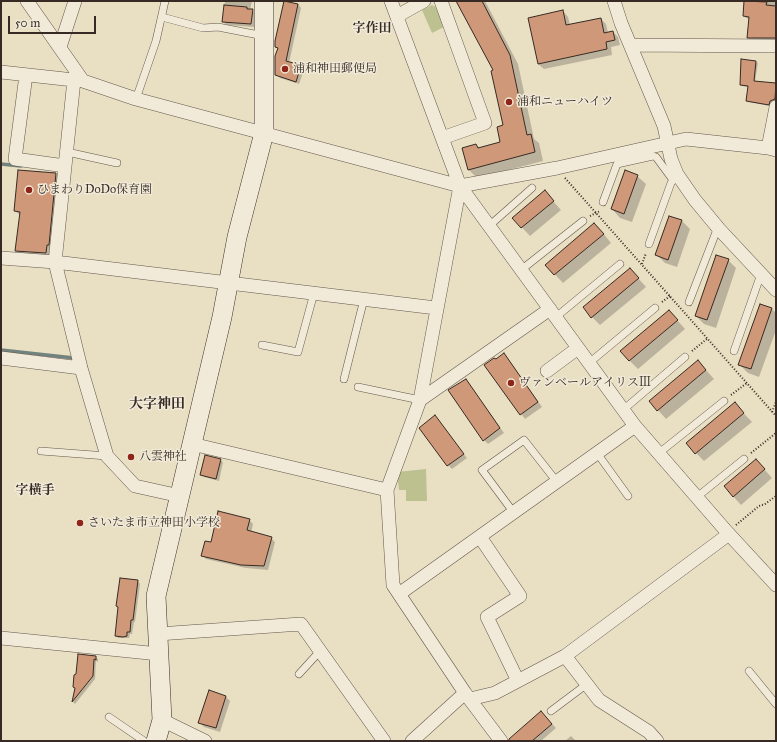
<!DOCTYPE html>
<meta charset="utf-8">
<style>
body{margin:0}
#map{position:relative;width:777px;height:742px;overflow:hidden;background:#e9dfc3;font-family:"IM FELL Great Primer",serif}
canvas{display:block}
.frame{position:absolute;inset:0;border:2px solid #372a24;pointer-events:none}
.scale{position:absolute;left:8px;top:16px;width:88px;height:18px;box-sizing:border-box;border:2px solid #372a24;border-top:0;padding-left:5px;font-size:12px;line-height:14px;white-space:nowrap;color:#372a24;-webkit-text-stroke:3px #f1ead8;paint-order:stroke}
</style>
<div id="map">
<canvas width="777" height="742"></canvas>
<div class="frame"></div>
<div class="scale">50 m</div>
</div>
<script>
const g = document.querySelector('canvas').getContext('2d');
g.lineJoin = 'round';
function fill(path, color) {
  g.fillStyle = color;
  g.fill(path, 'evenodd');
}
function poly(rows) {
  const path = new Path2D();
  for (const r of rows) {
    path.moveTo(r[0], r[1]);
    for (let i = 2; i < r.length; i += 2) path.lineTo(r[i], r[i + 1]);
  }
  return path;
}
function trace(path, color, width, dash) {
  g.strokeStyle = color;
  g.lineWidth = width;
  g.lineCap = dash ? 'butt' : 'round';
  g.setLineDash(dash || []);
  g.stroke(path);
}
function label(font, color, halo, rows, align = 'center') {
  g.font = font + ' "IM FELL Great Primer","Noto Serif JP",serif';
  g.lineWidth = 3;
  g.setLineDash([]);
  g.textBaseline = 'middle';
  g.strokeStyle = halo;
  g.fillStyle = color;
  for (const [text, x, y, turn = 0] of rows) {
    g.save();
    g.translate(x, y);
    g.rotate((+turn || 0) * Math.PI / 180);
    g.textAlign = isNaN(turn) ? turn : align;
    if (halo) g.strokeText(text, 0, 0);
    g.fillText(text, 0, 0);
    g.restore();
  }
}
fill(poly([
 [432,5,436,7,444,27,432,33,422,10],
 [426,469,427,501,406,501,406,490,399,490,397,472]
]), '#bdc08f');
fill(poly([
 [225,1,252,1,250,10,252,10,256,14,254,27,227,25,223,22],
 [457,1,485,1,518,64,534,139,539,143,543,161,477,178,468,169,476,145,480,148,501,142,505,125,495,71],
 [745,1,776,1,776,40,750,40,748,37,750,19,746,18,744,16],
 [298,4,301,8,289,63,300,66,304,70,299,84,280,78,276,74,278,49,276,47],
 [563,11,568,17,570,25,601,19,606,24,608,33,613,32,618,37,620,45,611,47,612,55,544,69,538,64],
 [756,62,758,63,755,82,776,84,776,101,770,106,749,102,747,101,748,87,742,86,741,84],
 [56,174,59,178,49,256,20,254,16,251,20,215,15,211],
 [637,176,646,184,632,222,620,218,612,209],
 [545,192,561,210,530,236,513,218],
 [670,217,682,221,690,229,677,267,665,263,657,255],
 [603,233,611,243,563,283,546,265],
 [728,260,736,268,716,328,704,324,696,316],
 [630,269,646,287,600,325,592,317],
 [760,305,772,309,776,313,776,330,759,377,748,373,739,364],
 [669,311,685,329,638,369,629,360],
 [508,359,542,407,525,419,486,365,496,360],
 [698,361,714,379,666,419,650,401],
 [470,385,504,433,488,444,484,440],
 [735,404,752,422,704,461,696,453],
 [435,417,467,458,452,469,448,465],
 [220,460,223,462,219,481,204,477,201,475],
 [764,469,772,478,741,505,733,496],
 [249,520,253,524,251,533,271,538,275,542,268,570,246,568,206,559,202,555,211,543],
 [138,581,140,584,135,622,134,622,132,634,130,634,129,638,118,638,116,636,119,608,117,606],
 [95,657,98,659,98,662,96,661,95,679,75,704,73,702,76,688],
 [210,692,226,697,230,701,220,732,204,727,200,723],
 [545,716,556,728,541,741,516,741],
 [571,736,576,741,565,741]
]), '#0003');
trace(poly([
 [1,164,21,166],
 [1,350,74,358]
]), '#72827e', 3.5);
const building = poly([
 [284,1,298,4,286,61,301,65,296,82,275,75,275,56,278,48,275,47,275,41,284,1],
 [456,1,482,1,510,55,527,135,531,134,535,152,468,170,462,148,476,144,478,148,500,142,497,127,503,125,491,71,493,70,456,1],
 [744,1,767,2,766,5,776,6,776,38,747,38,749,17,743,16,744,1],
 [224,5,247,7,247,9,253,9,251,24,222,22,224,5],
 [563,10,566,25,601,18,604,33,613,31,615,40,606,42,607,49,538,64,528,18,563,10],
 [741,59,756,61,754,81,776,83,775,99,770,101,769,105,746,101,748,86,740,85,741,59],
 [18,170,56,173,49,245,47,245,46,253,15,251,20,212,14,211,18,170],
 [625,170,638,175,624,214,611,209,625,170],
 [545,190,554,201,521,228,512,218,545,190],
 [669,216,682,220,668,260,655,255,669,216],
 [594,223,604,234,554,275,545,265,594,223],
 [716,255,729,259,707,320,695,316,716,255],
 [630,268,639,278,591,318,583,307,630,268],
 [760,304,772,308,751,369,738,365,760,304],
 [669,310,678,320,629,361,620,351,669,310],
 [504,353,538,402,520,415,484,365,494,358,496,359,504,353],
 [698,360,706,370,657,411,649,401,698,360],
 [466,379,500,428,483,441,448,390,466,379],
 [735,402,744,413,695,454,686,443,735,402],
 [435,415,464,454,447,466,419,428,435,415],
 [205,455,221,459,216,479,200,475,205,455],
 [756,459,765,469,733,497,724,486,756,459],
 [218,511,250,519,247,530,272,537,264,566,241,565,201,556,205,541,211,542,218,511],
 [120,578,138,580,133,620,131,620,130,632,127,632,127,636,123,637,115,636,118,607,116,606,120,578],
 [78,654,96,656,96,660,94,659,93,676,72,702,75,688,73,687,74,675,76,674,78,654],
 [209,690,226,696,216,728,198,723,209,690],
 [541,711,552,724,532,741,509,741,509,739,541,711]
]);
fill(building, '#cf9878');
trace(building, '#372a24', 1);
const lane = poly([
 [162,17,203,28,218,27,264,36],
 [136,99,156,41,165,1],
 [67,152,117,163],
 [603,202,617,164,653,156,656,157,673,180],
 [489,226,532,188],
 [649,244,671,183,675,178],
 [521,270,583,221],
 [689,302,718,227],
 [556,317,620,264],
 [262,345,298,352,314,293],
 [734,351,761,274],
 [589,363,655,308],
 [344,379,364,299],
 [358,387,420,400],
 [623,410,685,357],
 [41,451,107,456],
 [597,453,628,496],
 [659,453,724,401],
 [697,497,744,459],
 [514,513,482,470,524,440,557,482],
 [749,671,776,704],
 [299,674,320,651],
 [551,711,587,684],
 [109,717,144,741]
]);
const street = poly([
 [27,1,83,81],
 [391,1,460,186,635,426,727,532,776,585],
 [441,1,485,123,442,138],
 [614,1,621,23,664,126,671,159,677,174,695,200,719,229,776,290],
 [397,16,424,1],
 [631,45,776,46],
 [60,47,75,1],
 [1,72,83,81,136,99,460,186,557,168,686,139,768,148,776,150],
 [26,75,15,159,65,166],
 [74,80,55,262,81,368,107,456,135,486,180,496],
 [768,148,776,107],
 [460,186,420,400,387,490,393,585,465,693,501,741],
 [1,258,55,262,436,308],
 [1,358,81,368],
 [547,371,578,348],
 [420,400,550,309],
 [192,444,387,490],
 [480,537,520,596,487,617,518,681],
 [399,594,635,426],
 [158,634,301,624,384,741],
 [1,638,159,654],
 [565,656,599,700,649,732,657,741],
 [470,699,495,693,565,656,729,534],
 [162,720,205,741],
 [412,741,465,693]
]);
const secondary = poly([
 [156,741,162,720,156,596,222,317,237,237,264,133,264,1]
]);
trace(lane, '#64574c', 8);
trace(street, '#64574c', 14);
trace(secondary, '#372a24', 20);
trace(poly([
 [565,178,776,416],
 [590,216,600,211],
 [642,264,646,253],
 [662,302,670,296],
 [692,351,708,338],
 [731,395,747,383],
 [772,412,776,402],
 [751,453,776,433],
 [736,525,759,506,765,504,776,496]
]), '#372a24', 2, [1, 2]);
trace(lane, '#f1ead8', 7);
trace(street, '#f1ead8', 13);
trace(secondary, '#f1ead8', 19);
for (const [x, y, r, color] of [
 [285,69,4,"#8f2418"],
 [509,102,4,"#8f2418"],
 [29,190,4,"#8f2418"],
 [511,383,4,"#8f2418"],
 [131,457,4,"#8f2418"],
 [80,523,4,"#8f2418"]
]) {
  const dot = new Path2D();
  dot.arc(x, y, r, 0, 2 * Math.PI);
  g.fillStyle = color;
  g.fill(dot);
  trace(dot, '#f1ead8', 1.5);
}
label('12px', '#372a24', '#f1ead8', [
 ["浦和神田郵便局",293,69],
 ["浦和ニューハイツ",517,102],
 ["ひまわりDoDo保育園",37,190],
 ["ヴァンベールアイリスⅢ",519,383],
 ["八雲神社",139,457],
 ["さいたま市立神田小学校",88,523]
], 'left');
label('bold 13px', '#372a24', '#f1ead8', [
 ["字作田",372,29],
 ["字横手",35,491]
]);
label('bold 14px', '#372a24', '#f1ead8', [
 ["大字神田",157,405]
]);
</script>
